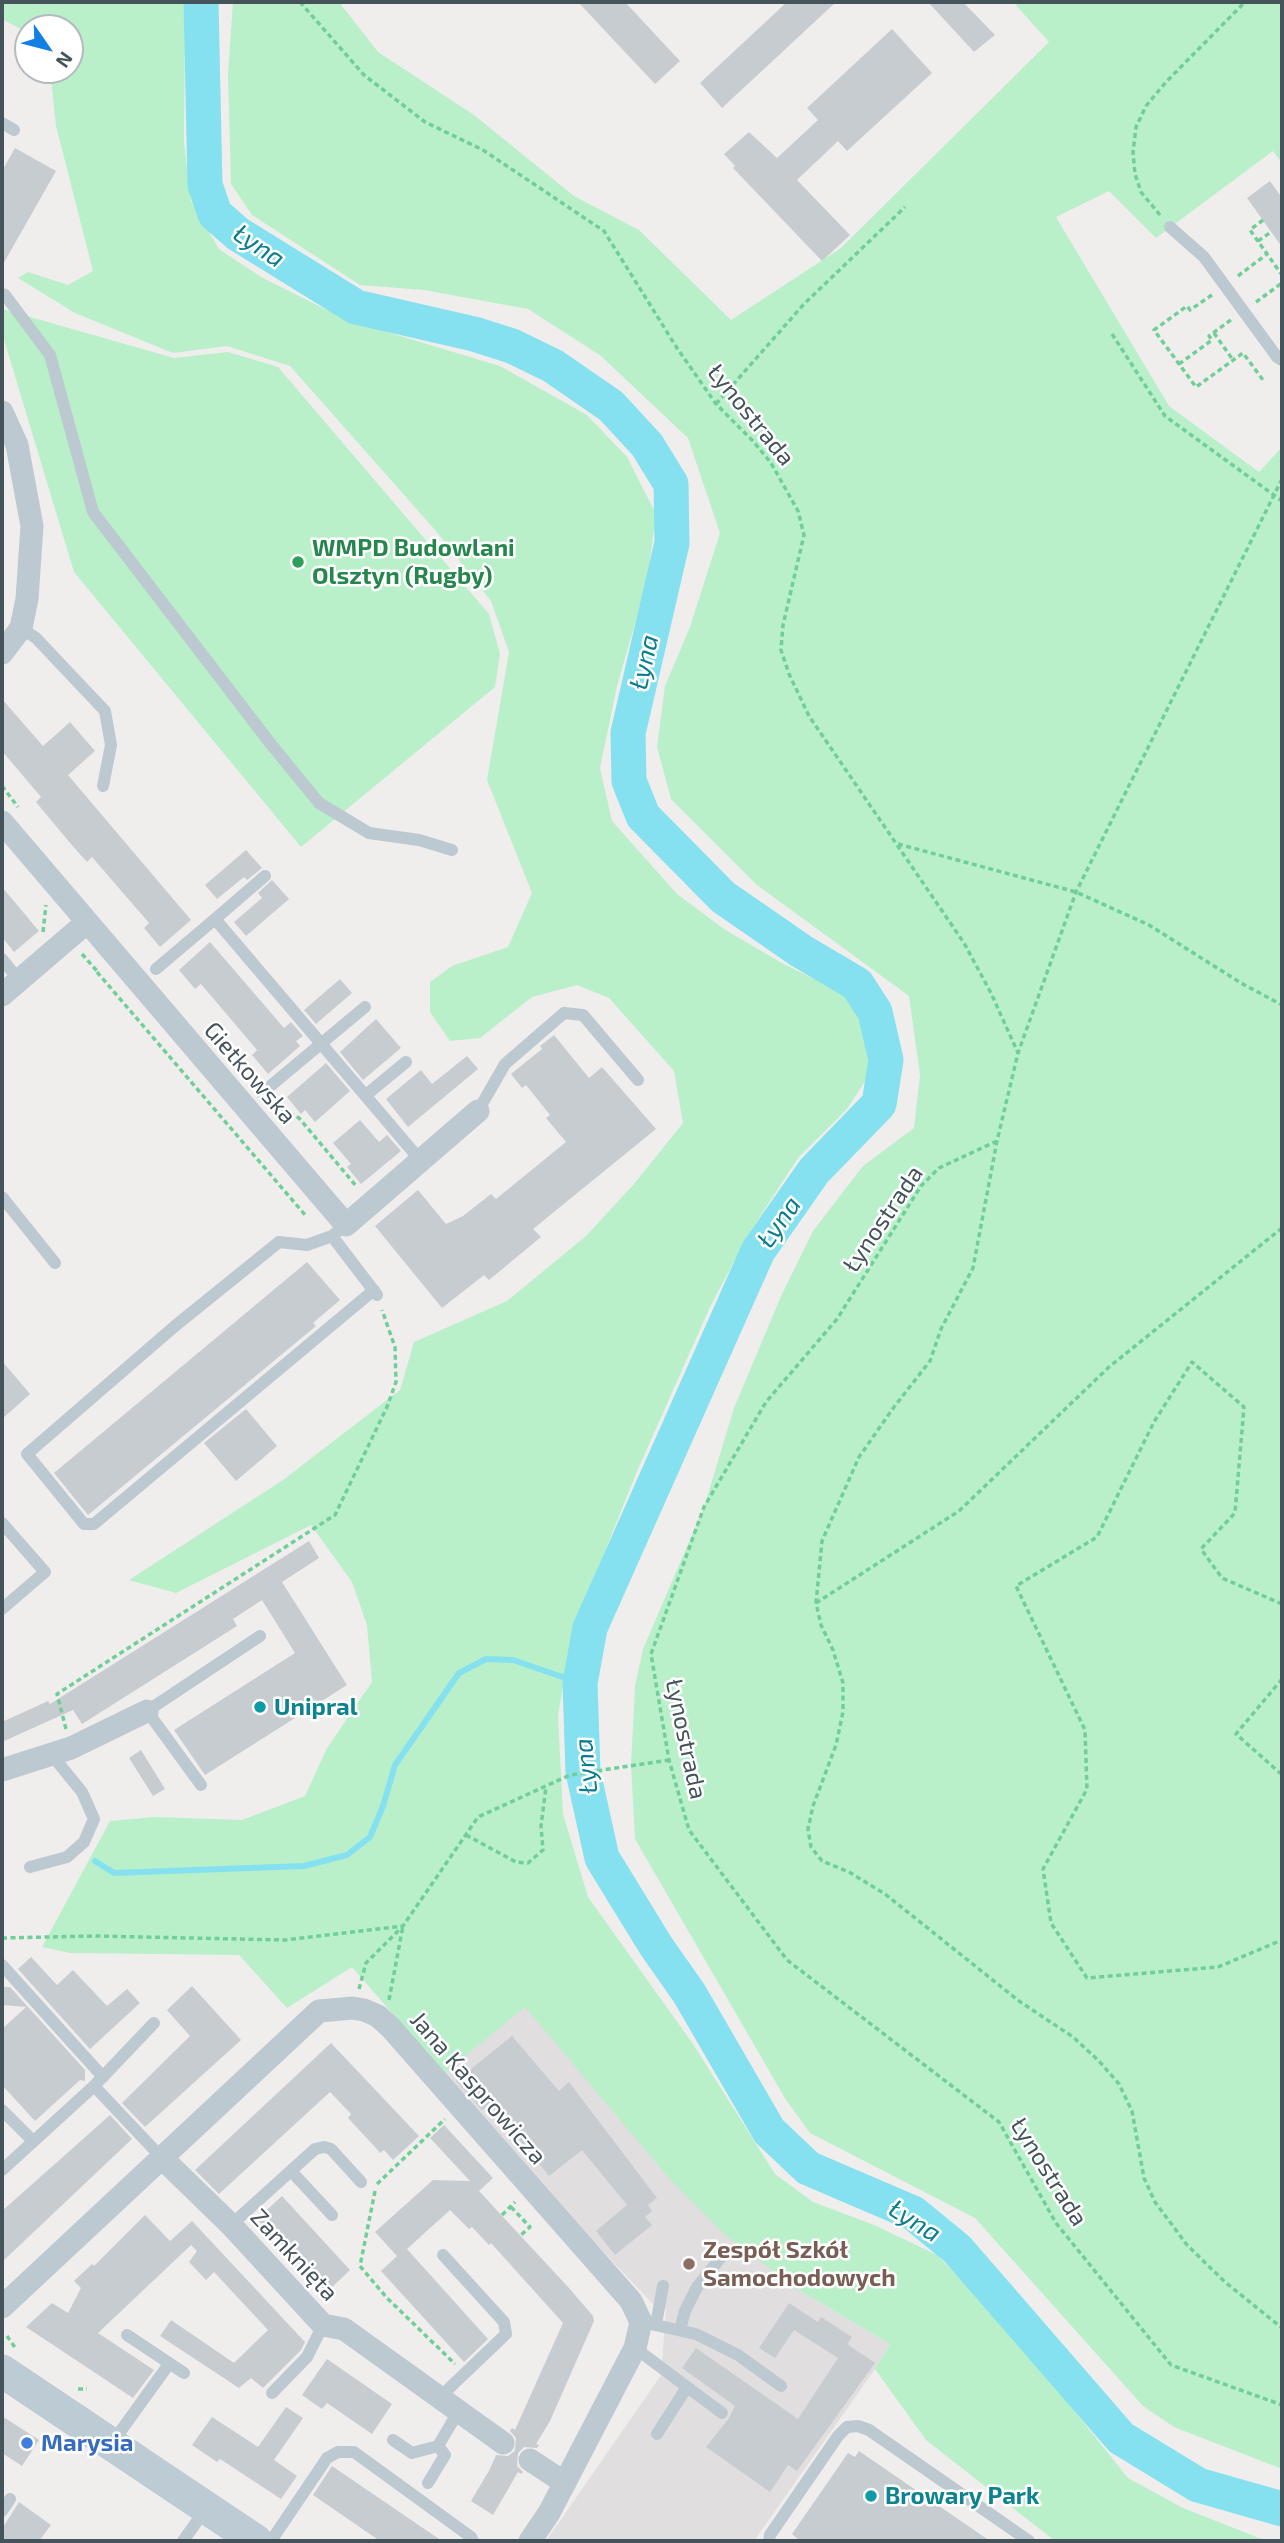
<!DOCTYPE html>
<meta charset="utf-8">
<style>
body{margin:0}
#map{position:relative;width:1284px;height:2543px;overflow:hidden;background:#f0eded;font-family:"Exo 2",sans-serif}
canvas{display:block}
.frame{position:absolute;inset:0;border:4px solid #45535b;pointer-events:none}
.north{position:absolute;left:14px;top:14px;width:70px;height:70px;box-sizing:border-box;background:#fff;border:2px solid #b5babd;border-radius:50%;rotate:125deg;font-size:19px;font-weight:700;line-height:28px;text-align:center;color:#45535b}
.north::after{content:'';display:block;margin:auto;width:24px;height:32px;background:#127fe5;clip-path:polygon(50% 0,100% 100%,50% 72%,0 100%)}
</style>
<div id="map">
<canvas width="1284" height="2543"></canvas>
<div class="frame"></div>
<div class="north">N</div>
</div>
<script>
const g = document.querySelector('canvas').getContext('2d');
g.lineJoin = 'round';
function fill(path, color) {
  g.fillStyle = color;
  g.fill(path, 'evenodd');
}
function poly(rows) {
  const path = new Path2D();
  for (const r of rows) {
    path.moveTo(r[0], r[1]);
    for (let i = 2; i < r.length; i += 2) path.lineTo(r[i], r[i + 1]);
  }
  return path;
}
function trace(path, color, width, dash) {
  g.strokeStyle = color;
  g.lineWidth = width;
  g.lineCap = dash ? 'butt' : 'round';
  g.setLineDash(dash || []);
  g.stroke(path);
}
function label(font, color, halo, rows, align = 'center') {
  g.font = font + ' "Exo 2",sans-serif';
  g.lineWidth = 5;
  g.setLineDash([]);
  g.textBaseline = 'middle';
  g.strokeStyle = halo;
  g.fillStyle = color;
  for (const [text, x, y, turn = 0] of rows) {
    g.save();
    g.translate(x, y);
    g.rotate((+turn || 0) * Math.PI / 180);
    g.textAlign = isNaN(turn) ? turn : align;
    if (halo) g.strokeText(text, 0, 0);
    g.fillText(text, 0, 0);
    g.restore();
  }
}
fill(poly([
 [480,1933,802,2292,890,2344,875,2369,754,2541,546,2541,666,2368,662,2363,666,2309,652,2303,552,2198,394,2015]
]), '#e1dee0');
fill(poly([
 [2,2,185,2,184,142,191,201,219,249,261,277,347,320,500,366,587,415,627,457,656,514,647,582,617,686,600,768,612,821,677,894,724,929,780,962,846,995,872,1035,869,1075,847,1109,798,1158,748,1235,710,1307,638,1469,572,1633,558,1716,563,1814,588,1897,693,2044,775,2174,813,2202,874,2225,937,2255,1004,2323,1128,2478,1183,2508,1259,2538,1274,2541,1055,2541,926,2440,875,2369,890,2344,802,2292,725,2235,668,2177,525,2007,444,2073,352,1967,287,2008,239,1955,70,1953,42,1947,110,1821,154,1817,242,1820,305,1796,327,1748,372,1682,367,1625,352,1582,311,1525,176,1593,129,1580,283,1480,400,1390,414,1342,507,1301,586,1236,634,1184,683,1123,674,1071,609,998,577,985,532,997,480,1038,450,1041,430,1012,430,982,452,966,508,947,532,893,487,780,509,652,491,601,436,531,290,366,227,346,173,353,75,313,18,278,28,272,68,285,93,271,56,126,50,70,70,70,70,28,28,28,28,33,2,19],
 [233,2,339,2,378,52,474,115,574,196,639,230,731,320,841,248,1049,42,1013,2,1282,2,1282,163,1273,151,1156,238,1109,191,1056,217,1169,406,1259,472,1282,447,1282,2469,1174,2427,1143,2406,975,2218,810,2133,786,2100,635,1839,631,1765,635,1686,643,1649,704,1507,734,1408,782,1294,813,1231,863,1166,914,1128,920,1075,909,996,757,885,671,799,657,747,665,686,690,627,720,533,688,438,601,356,528,309,424,290,360,285,252,215,231,184,228,74],
 [2,309,174,358,228,352,278,367,489,614,500,654,495,687,301,847,74,572,2,333]
]), '#b9f0ca');
trace(poly([
 [95,1861,114,1873,304,1866,347,1855,370,1837,383,1806,395,1765,459,1673,486,1659,513,1660,580,1683]
]), '#85e1ef', 6);
trace(poly([
 [201,2,205,185,215,214,238,234,356,307,474,334,512,346,553,366,611,406,647,445,671,484,672,543,628,733,629,781,643,816,723,897,801,951,857,984,875,1012,886,1060,879,1104,814,1171,758,1251,590,1628,580,1683,583,1772,602,1858,656,1946,689,1993,769,2131,808,2168,913,2213,957,2249,1121,2438,1198,2485,1282,2509]
]), '#85e1ef', 35);
fill(poly([
 [578,2,625,2,680,61,655,84],
 [787,2,836,2,722,108,700,83],
 [928,2,963,2,995,35,974,52],
 [892,29,932,73,847,151,838,141,797,180,850,235,822,261,733,168,735,166,724,154,749,132,777,158,818,120,807,108],
 [15,148,56,171,2,266,2,171],
 [1270,181,1282,198,1282,247,1247,198],
 [2,699,43,746,70,722,95,751,68,775,191,920,160,947,144,928,149,923,92,857,87,862,70,843,36,802,41,797,2,751],
 [246,850,262,868,247,880,244,877,217,899,205,885],
 [272,880,289,899,246,936,234,922,262,898,258,893],
 [2,887,39,931,14,952,2,937],
 [210,942,284,1028,291,1022,303,1036,296,1041,300,1046,268,1074,252,1055,257,1050,201,984,195,989,179,970],
 [340,979,352,993,316,1024,304,1010],
 [376,1019,401,1048,363,1080,340,1052],
 [554,1035,589,1078,602,1067,656,1129,533,1229,541,1237,489,1280,484,1275,442,1308,375,1226,418,1190,446,1224,463,1216,491,1194,496,1199,566,1142,546,1118,550,1115,526,1085,522,1088,511,1074,542,1049,540,1046],
 [467,1056,478,1069,408,1127,386,1099,421,1070,432,1084],
 [326,1063,350,1091,315,1122,305,1110,301,1114,287,1097],
 [360,1120,379,1142,387,1135,401,1151,361,1184,347,1167,351,1164,333,1143],
 [307,1262,340,1300,313,1323,316,1326,88,1515,54,1473],
 [2,1361,30,1394,2,1419],
 [246,1409,277,1446,236,1481,204,1443],
 [309,1541,319,1558,282,1582,347,1685,205,1775,174,1730,295,1653,262,1600,233,1619,237,1626,82,1724,73,1710,2,1742,2,1722,48,1701,50,1704],
 [141,1750,165,1789,153,1796,129,1758],
 [31,1957,57,1985,73,1970,107,2006,127,1989,140,2003,90,2049,18,1969],
 [192,1986,241,2040,145,2127,122,2103,190,2036,167,2010],
 [2,1987,10,1987,85,2070,85,2081,80,2080,35,2121,2,2085,2,2029,26,2007,2,2005],
 [512,2036,559,2091,569,2082,657,2198,648,2205,652,2211,645,2217,652,2225,615,2255,596,2231,627,2205,582,2150,549,2176,490,2104,482,2110,456,2081],
 [331,2043,419,2136,393,2160,384,2150,380,2153,375,2147,348,2118,351,2114,330,2092,219,2194,195,2170],
 [110,2115,132,2139,2,2262,2,2211],
 [444,2125,493,2178,479,2191,569,2288,593,2316,594,2321,550,2421,536,2444,539,2445,537,2448,524,2447,518,2453,517,2466,523,2472,521,2474,518,2472,493,2515,471,2501,490,2469,496,2455,508,2456,515,2451,516,2438,510,2431,512,2428,515,2430,563,2323,491,2243,489,2245,472,2227,469,2229,450,2210,407,2249,488,2339,464,2362,381,2271,397,2256,375,2232,433,2180,470,2181,430,2138],
 [282,2196,350,2270,326,2293,257,2219],
 [145,2215,170,2241,192,2221,305,2342,301,2350,263,2388,251,2378,239,2388,160,2336,171,2320,234,2363,268,2330,214,2272,206,2280,189,2262,197,2251,191,2245,98,2333,154,2370,133,2398,26,2327,52,2303,68,2313,81,2288,74,2281,92,2264,94,2266],
 [789,2303,818,2322,821,2317,852,2337,847,2344,875,2363,797,2471,788,2465,770,2492,706,2447,729,2418,735,2406,682,2368,696,2348,798,2419,838,2358,794,2330,775,2358,759,2348],
 [327,2359,392,2404,372,2434,327,2403,322,2409,302,2395],
 [286,2407,303,2418,274,2460,297,2476,281,2499,220,2459,217,2462,192,2445,212,2417,258,2447],
 [2,2416,39,2440,22,2466,2,2453],
 [859,2451,990,2541,800,2541,792,2534,848,2453,855,2457],
 [332,2466,442,2541,380,2541,313,2495],
 [19,2502,51,2525,39,2541,2,2541,2,2529]
]), '#c7ccd1');
trace(poly([
 [300,2,364,75,425,122,483,150,604,231,677,348,716,404,753,441,771,463,798,511,804,535,783,625,781,650,789,674,809,716,964,943,991,993,1018,1053],
 [1160,215,1141,192,1135,174,1133,152,1136,127,1146,106,1166,82,1245,2],
 [1263,220,1250,230,1282,275],
 [1258,241,1271,232],
 [1238,276,1267,254],
 [1212,295,1190,310,1187,306,1154,330,1196,387,1243,353,1263,380],
 [1256,302,1282,283],
 [1214,333,1233,360],
 [1112,334,1165,416,1282,501],
 [1179,364,1212,340,1209,336,1232,319],
 [716,404,804,304,905,207],
 [1282,479,1076,892,1018,1053,997,1141,973,1268,941,1329,930,1361,894,1407,859,1457,822,1541,816,1603,821,1625,833,1650,843,1683,843,1712,836,1745,813,1806,808,1829,811,1847,822,1861,849,1872,885,1894,1019,2001,1073,2037,1099,2061,1119,2084,1132,2111,1144,2178,1155,2202,1187,2245,1225,2282,1282,2328],
 [2,786,18,807],
 [898,844,1076,892,1149,925,1241,983,1282,1005],
 [43,932,46,905],
 [82,954,97,971],
 [97,972,306,1216],
 [274,1105,299,1118,357,1187],
 [997,1141,939,1168,921,1186,837,1319,766,1402,704,1507,651,1654,669,1760,689,1830,787,1960,999,2122,1056,2223,1171,2365,1282,2405],
 [816,1603,959,1511,1109,1367,1282,1228],
 [1282,1604,1222,1578,1201,1549,1235,1513,1244,1407,1192,1362,1154,1422,1097,1537,1016,1586,1085,1730,1087,1789,1043,1869,1051,1923,1087,1978,1218,1967,1282,1940],
 [1282,1679,1236,1734,1280,1773,1282,1773],
 [66,1729,57,1694,335,1515,387,1407,396,1382,395,1347,382,1310],
 [466,1835,516,1862,528,1863,543,1850,541,1826,546,1787],
 [2,1938,95,1936,285,1940,403,1926,478,1817,570,1775,669,1760],
 [359,1989,366,1963,403,1926],
 [389,2000,403,1926],
 [377,2184,445,2119],
 [375,2191,360,2266,387,2298,455,2364],
 [511,2207,530,2227,521,2235],
 [502,2215,515,2202],
 [7,2336,16,2349],
 [78,2389,87,2389]
]), '#70cf99', 3.5, [5, 3.5]);
trace(poly([
 [2,123,14,130],
 [1170,227,1204,257,1277,357,1282,360],
 [2,294,5,295,50,355,93,512,270,743,319,803,369,833,419,840,452,850],
 [21,628,36,638,105,711,111,745,103,786],
 [215,919,265,876],
 [2,959,19,980],
 [156,969,215,919,421,1161],
 [262,1093,365,1007],
 [366,1095,406,1062],
 [478,1111,505,1064,564,1013,583,1015,638,1080],
 [2,1197,55,1263],
 [337,1232,332,1236,377,1295],
 [332,1236,307,1245,279,1242,175,1326,27,1454,84,1524,94,1524,374,1290],
 [2,1523,45,1572,2,1609],
 [201,1785,147,1711,260,1636],
 [30,1867,67,1857,84,1842,94,1819,82,1792,51,1754],
 [2,1965,103,2077],
 [94,2086,162,2158],
 [2,2110,33,2141],
 [2,2170,94,2086,154,2023],
 [291,2171,332,2215],
 [231,2225,315,2149,324,2147,331,2149,361,2182],
 [641,2322,696,2334,738,2355,781,2386],
 [656,2324,663,2286],
 [680,2330,685,2311,697,2287,726,2251],
 [127,2335,184,2373],
 [635,2348,722,2413],
 [272,2393,307,2357,323,2325],
 [440,2397,506,2334,504,2322,443,2255],
 [657,2434,687,2387],
 [393,2440,412,2453,438,2446,458,2412],
 [112,2443,169,2364],
 [428,2483,445,2455,438,2446],
 [2,2511,10,2499],
 [183,2541,205,2510],
 [271,2541,327,2458,338,2452,354,2452,471,2537,473,2541],
 [769,2541,770,2535,838,2436,847,2427,858,2426,869,2430,1029,2541]
]), '#bdc9d0', 12);
trace(poly([
 [2,412,17,445,32,526,27,599,21,628,2,653],
 [2,822,346,1225,478,1111],
 [2,995,86,923],
 [2,1770,71,1748,147,1711],
 [162,2158,231,2225,323,2325,344,2329,503,2443],
 [2,2307,319,2011,353,2008,364,2010,378,2016,391,2028,631,2301,641,2322,635,2348,549,2513,530,2541],
 [530,2460,565,2483]
]), '#bdc9d0', 23);
trace(poly([
 [2,2371,256,2541]
]), '#bdcbd5', 33);
for (const [x, y, r, color] of [
 [298,562,7,"#2e9e5b"],
 [260,1707,7,"#0f9aa8"],
 [689,2264,7,"#8d6e63"],
 [27,2443,7,"#3f7fe0"],
 [871,2496,7,"#0f9aa8"]
]) {
  const dot = new Path2D();
  dot.arc(x, y, r, 0, 2 * Math.PI);
  g.fillStyle = color;
  g.fill(dot);
  trace(dot, '#fff', 2.5);
}
label('24px', '#45535b', '#fff', [
 ["Łynostrada",751,415,51],
 ["Gietkowska",250,1073,49],
 ["Łynostrada",883,1219,-56],
 ["Łynostrada",686,1739,78],
 ["Jana Kasprowicza",478,2088,49],
 ["Łynostrada",1049,2172,58],
 ["Zamknięta",294,2255,47]
]);
label('bold 24px', '#27864d', '#fff', [
 ["WMPD Budowlani",312,548],
 ["Olsztyn (Rugby)",312,576]
], 'left');
label('bold 24px', '#0d838f', '#fff', [
 ["Unipral",274,1707],
 ["Browary Park",885,2496]
], 'left');
label('bold 24px', '#785e54', '#fff', [
 ["Zespół Szkół",703,2250],
 ["Samochodowych",703,2278]
], 'left');
label('bold 24px', '#366cbe', '#fff', [
 ["Marysia",41,2443]
], 'left');
label('italic 26px', '#097c8d', '#fff', [
 ["Łyna",259,246,34],
 ["Łyna",644,662,-77],
 ["Łyna",779,1222,-55],
 ["Łyna",586,1766,-96],
 ["Łyna",915,2221,32]
]);
</script>
